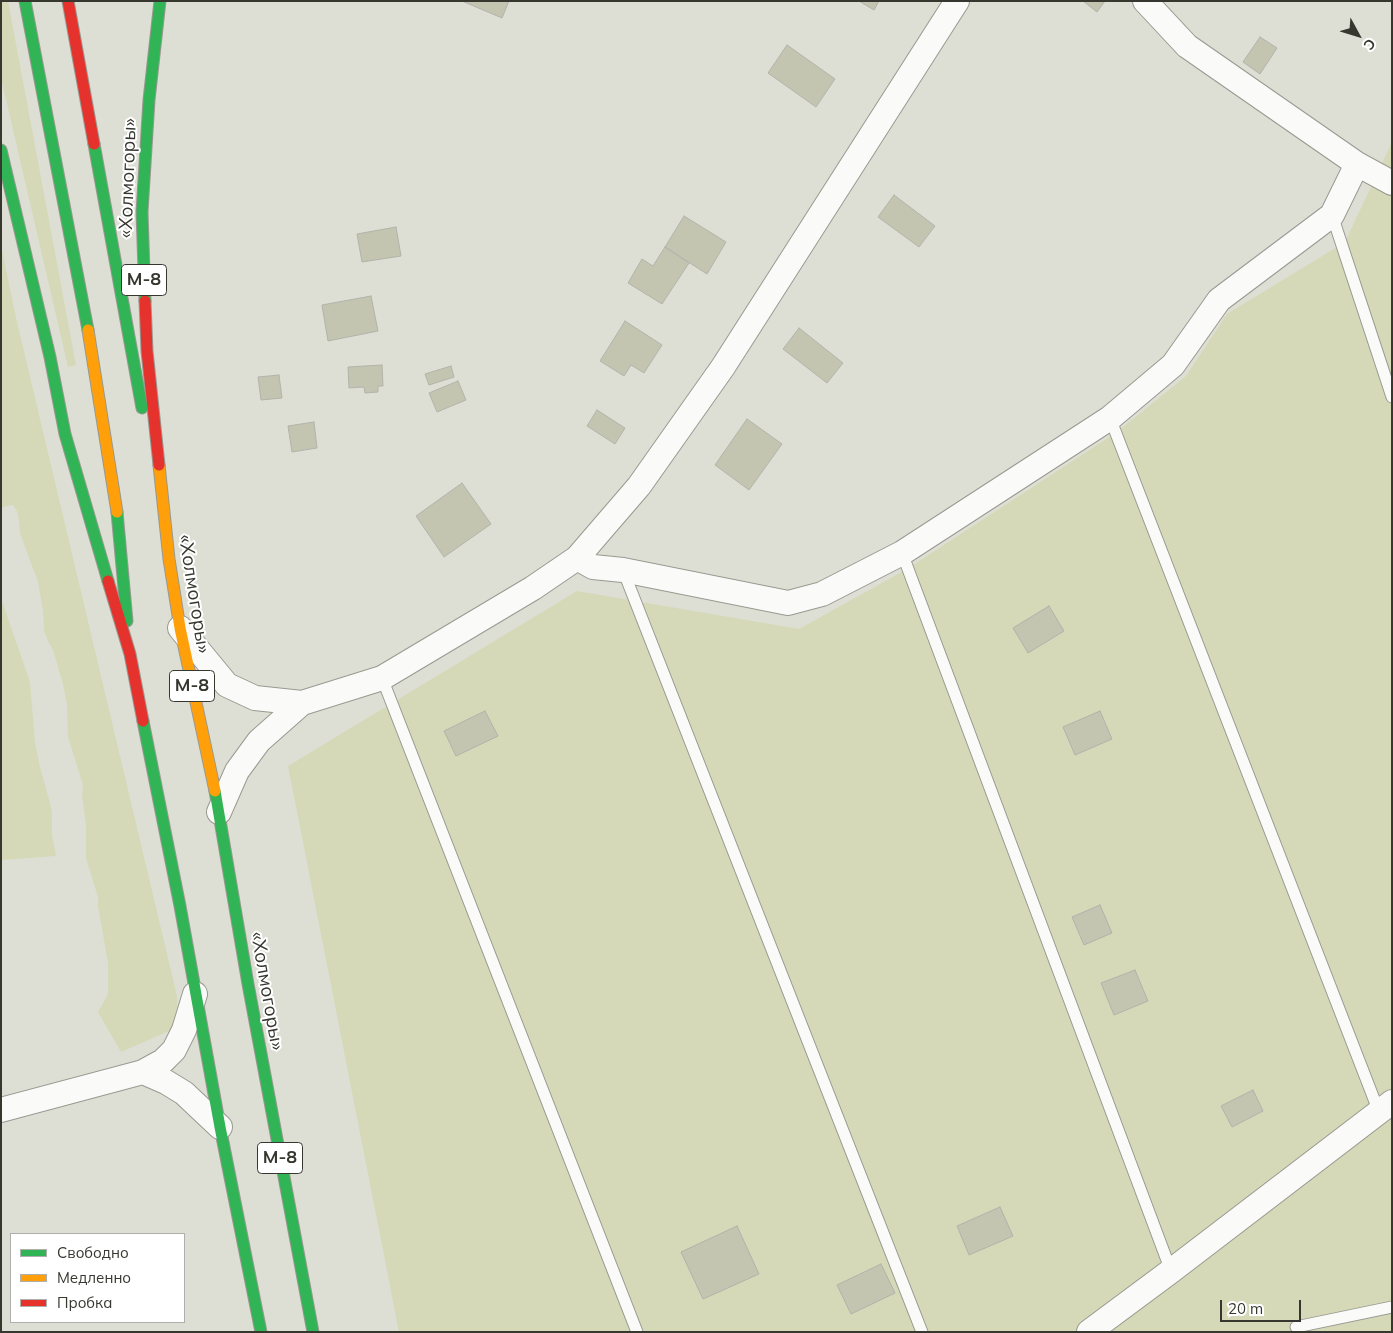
<!DOCTYPE html>
<meta charset="utf-8">
<style>
body{margin:0}
#map{position:relative;width:1393px;height:1333px;overflow:hidden;background:#dedfd4;font-family:Mulish,sans-serif}
canvas{display:block}
.frame{position:absolute;inset:0;border:2px solid #36372f;pointer-events:none}
.legend{position:absolute;left:10px;top:1233px;width:175px;height:90px;box-sizing:border-box;background:#fff;border:1px solid #afafac;margin:0;padding:6px 9px;list-style:none;font-size:15px;color:#36372f}
.legend li{display:flex;align-items:center;gap:10px;height:25px}
.legend b{width:25px;border:1px solid #afafac}
.north{position:absolute;left:1333px;top:10px;width:50px;height:50px;-webkit-text-stroke:4px #fff;paint-order:stroke;rotate:129deg;font-size:14px;font-weight:700;line-height:20px;text-align:center;color:#36372f}
.north::after{content:'';display:block;margin:auto;width:18px;height:22px;background:#36372f;clip-path:polygon(50% 0,100% 100%,50% 72%,0 100%)}
.scale{position:absolute;left:1220px;top:1300px;width:81px;height:22px;box-sizing:border-box;border:2px solid #36372f;border-top:0;padding-left:6px;font-size:15px;line-height:18px;white-space:nowrap;color:#36372f;-webkit-text-stroke:4px #fff;paint-order:stroke}
</style>
<div id="map">
<canvas width="1393" height="1333"></canvas>
<div class="frame"></div>
<ul class="legend">
<li><b style="height:6px;background:#30b455"></b>Свободно</li>
<li><b style="height:6px;background:#ff9f0a"></b>Медленно</li>
<li><b style="height:6px;background:#e5322d"></b>Пробка</li>
</ul>
<div class="north">С</div>
<div class="scale">20 m</div>
</div>
<script>
const g = document.querySelector('canvas').getContext('2d');
g.lineJoin = 'round';
function fill(path, color) {
  g.fillStyle = color;
  g.fill(path, 'evenodd');
}
function poly(rows) {
  const path = new Path2D();
  for (const r of rows) {
    path.moveTo(r[0], r[1]);
    for (let i = 2; i < r.length; i += 2) path.lineTo(r[i], r[i + 1]);
  }
  return path;
}
function trace(path, color, width, dash) {
  g.strokeStyle = color;
  g.lineWidth = width;
  g.lineCap = dash ? 'butt' : 'round';
  g.setLineDash(dash || []);
  g.stroke(path);
}
function label(font, color, halo, rows, align = 'center') {
  g.font = font + ' Mulish,sans-serif';
  g.lineWidth = 4;
  g.setLineDash([]);
  g.textBaseline = 'middle';
  g.strokeStyle = halo;
  g.fillStyle = color;
  for (const [text, x, y, turn = 0] of rows) {
    g.save();
    g.translate(x, y);
    g.rotate((+turn || 0) * Math.PI / 180);
    g.textAlign = isNaN(turn) ? turn : align;
    if (halo) g.strokeText(text, 0, 0);
    g.fillText(text, 0, 0);
    g.restore();
  }
}
fill(poly([
 [1,1,8,1,76,365,68,367,1,78],
 [1392,142,1392,1332,399,1332,288,766,577,591,799,629,907,569,1117,432,1186,376,1227,314,1345,242],
 [1,246,17,322,177,996,177,1007,171,1030,121,1052,98,1012,108,994,108,963,98,906,98,897,86,858,86,826,82,795,83,785,68,737,67,704,63,684,53,650,48,641,44,631,43,611,38,582,20,533,18,513,13,505,3,507,1,509],
 [1,598,30,682,35,742,39,763,52,811,52,836,56,856,1,860]
]), '#d5d9b7');
const building = poly([
 [462,1,509,1,502,18,462,1],
 [859,1,879,1,874,10,859,1],
 [1083,1,1105,1,1097,12,1083,1],
 [1260,37,1277,48,1260,74,1243,62,1260,37],
 [787,45,835,79,816,107,768,73,787,45],
 [894,195,935,226,919,247,878,217,894,195],
 [684,216,726,242,707,274,665,247,684,216],
 [396,227,401,256,362,262,357,234,396,227],
 [665,247,689,263,662,304,628,283,642,259,653,266,665,247],
 [371,296,378,331,328,341,322,305,371,296],
 [625,321,662,345,644,373,631,365,624,376,600,361,625,321],
 [799,328,843,363,827,383,783,349,799,328],
 [382,365,383,386,378,386,378,392,365,393,364,387,349,388,348,367,382,365],
 [451,366,454,377,429,385,425,374,451,366],
 [279,375,282,398,261,400,258,377,279,375],
 [458,381,466,400,437,412,429,393,458,381],
 [597,410,625,428,615,444,587,426,597,410],
 [747,419,782,444,749,490,715,465,747,419],
 [314,422,317,448,292,452,288,426,314,422],
 [462,483,491,524,444,557,416,516,462,483],
 [1049,606,1064,631,1028,653,1013,628,1049,606],
 [485,711,498,736,456,756,444,731,485,711],
 [1100,711,1112,739,1075,755,1063,727,1100,711],
 [1100,905,1112,933,1084,945,1072,917,1100,905],
 [1135,970,1148,1001,1114,1015,1101,983,1135,970],
 [1253,1090,1263,1111,1232,1127,1221,1106,1253,1090],
 [1000,1207,1013,1236,969,1255,957,1226,1000,1207],
 [737,1226,759,1274,703,1299,681,1252,737,1226],
 [881,1264,895,1293,851,1314,837,1285,881,1264]
]);
fill(building, '#c3c5b1');
trace(building, '#b2b3aa', 1);
const lane = poly([
 [1332,215,1392,397],
 [1110,418,1379,1112],
 [902,553,1171,1271],
 [623,570,922,1332],
 [382,678,637,1332],
 [1296,1327,1392,1307]
]);
const street = poly([
 [1145,1,1187,46,1357,164,1392,183],
 [577,558,593,567,623,570,788,603,822,594,902,553,1110,418,1173,365,1219,300,1332,215,1357,164],
 [180,628,227,685,255,698,302,703,382,678,533,588,577,558,639,486,723,367,957,1],
 [219,812,237,771,259,741,302,703],
 [143,1072,166,1082,184,1093,220,1127],
 [1,1110,143,1072,163,1061,174,1050,184,1030,195,994],
 [1089,1332,1171,1271,1392,1102]
]);
const fast = poly([
 [25,1,88,330],
 [94,144,142,408],
 [1,150,50,357,65,434,108,581],
 [145,301,142,212,149,100,160,1],
 [117,512,127,621],
 [143,721,180,906,220,1127,261,1332],
 [215,791,248,984,313,1332]
]);
const slow = poly([
 [88,330,117,512],
 [159,465,169,559,180,628,215,791]
]);
const jam = poly([
 [68,1,94,144],
 [145,301,147,351,159,465],
 [108,581,130,654,143,721]
]);
trace(lane, '#999991', 13);
trace(street, '#999991', 26);
trace(fast, '#999991', 13);
trace(slow, '#999991', 13);
trace(jam, '#999991', 13);
trace(lane, '#fafaf9', 11);
trace(street, '#fafaf9', 24);
trace(fast, '#30b455', 11);
trace(slow, '#ff9f0a', 11);
trace(jam, '#e5322d', 11);
for (const [x, y, w] of [
 [144,280,45],
 [192,686,45],
 [280,1158,45]
]) {
  const box = new Path2D();
  box.roundRect(x - w / 2, y - 15.5, w, 31, 4);
  g.fillStyle = '#fff';
  g.fill(box);
  trace(box, '#36372f', 1);
}
label('bold 18px', '#36372f', null, [
 ["М-8",144,280],
 ["М-8",192,686],
 ["М-8",280,1158]
]);
label('19px', '#36372f', '#fff', [
 ["«Холмогоры»",128,178,-88],
 ["«Холмогоры»",194,594,81],
 ["«Холмогоры»",267,991,80]
]);
</script>
